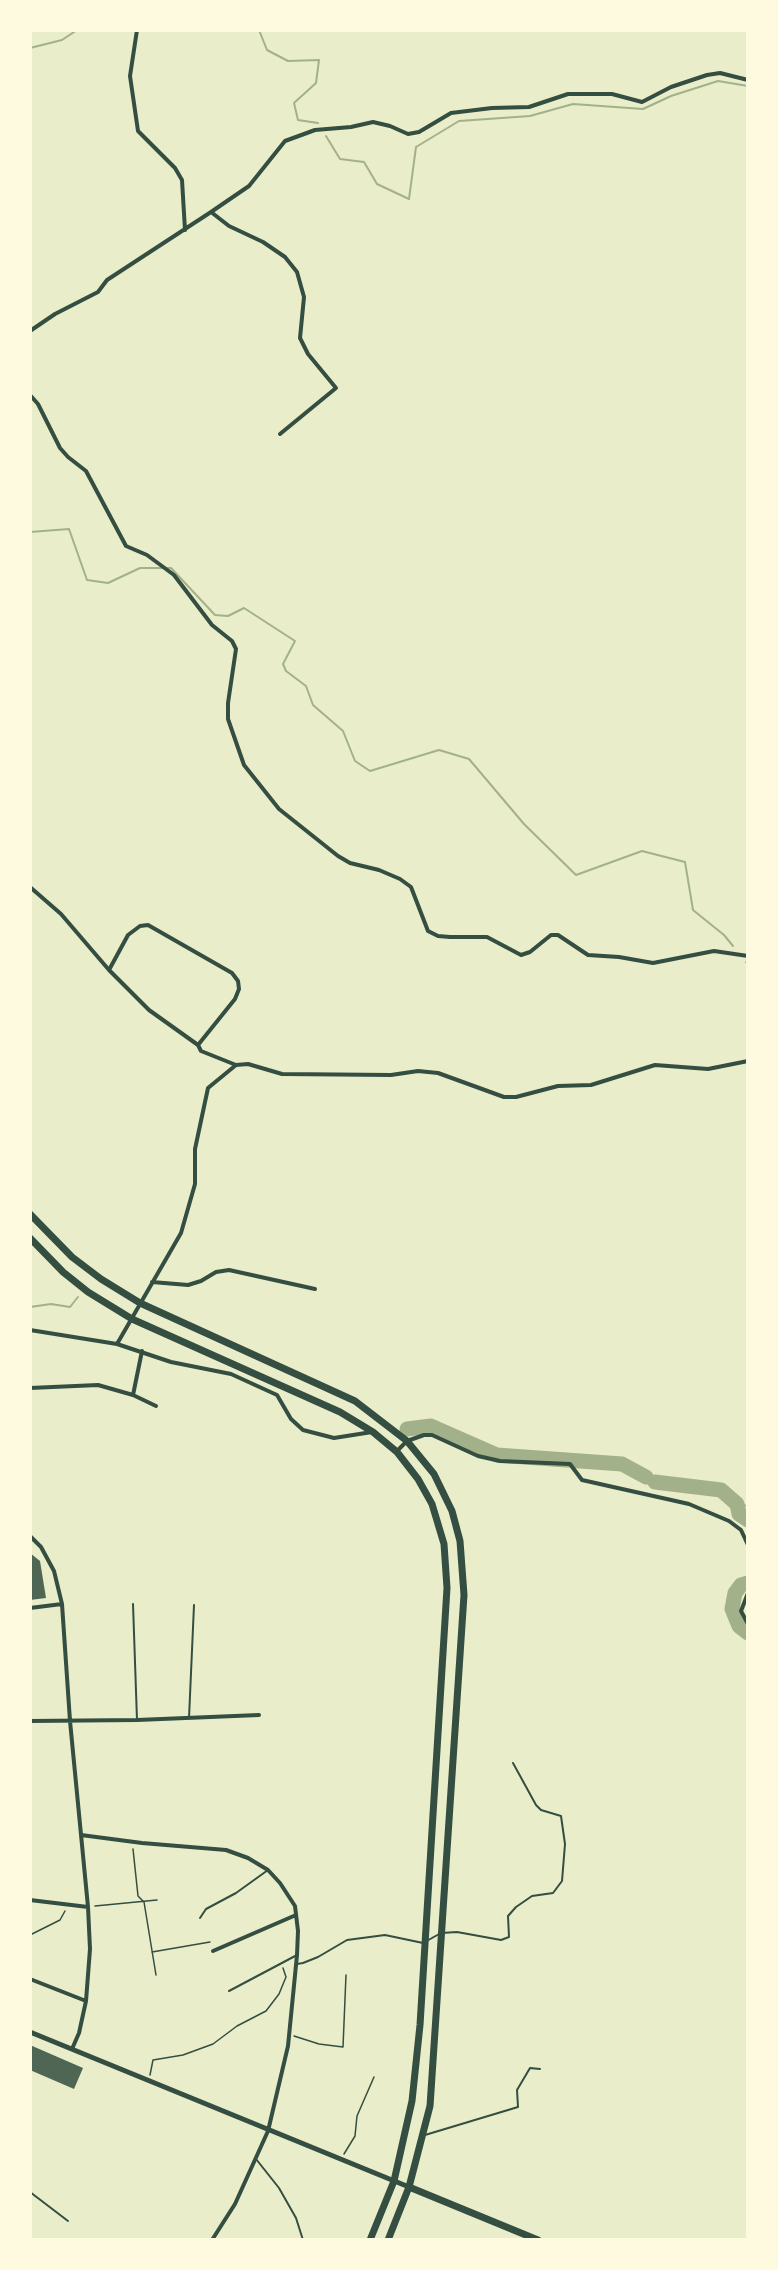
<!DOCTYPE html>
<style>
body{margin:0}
#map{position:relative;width:778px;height:2270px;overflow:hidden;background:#e9edc9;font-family:"Noto Sans",sans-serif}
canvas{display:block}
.frame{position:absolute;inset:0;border:32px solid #fefae0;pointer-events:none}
</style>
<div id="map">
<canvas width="778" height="2270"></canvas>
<div class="frame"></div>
</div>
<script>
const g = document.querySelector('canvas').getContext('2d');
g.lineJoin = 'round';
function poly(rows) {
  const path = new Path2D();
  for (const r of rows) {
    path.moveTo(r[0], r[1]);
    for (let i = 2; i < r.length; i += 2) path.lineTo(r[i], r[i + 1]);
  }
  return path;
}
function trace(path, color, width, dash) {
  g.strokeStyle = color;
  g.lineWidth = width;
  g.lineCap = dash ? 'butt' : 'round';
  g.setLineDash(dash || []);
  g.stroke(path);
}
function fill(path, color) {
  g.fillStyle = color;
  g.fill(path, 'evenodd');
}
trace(poly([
 [259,30,267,50,288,61,319,60,316,83,294,103,298,120,318,123],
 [30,48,62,40,77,30],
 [326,136,340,159,364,162,377,184,409,199,416,147,459,121,530,116,573,104,643,109,671,96,718,81,748,86],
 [30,532,69,529,87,580,108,583,140,568,171,568,215,615,228,616,244,608,295,641,283,664,286,671,306,686,313,705,343,731,355,761,370,771,439,750,469,759,524,824,576,875,642,851,685,862,693,910,724,935,733,946],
 [746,962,748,965],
 [30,1307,51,1304,70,1307,78,1297],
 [737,1504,748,1506]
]), '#a3b18a', 2);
trace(poly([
 [407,1429,431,1426,497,1455,622,1464,646,1477],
 [655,1482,721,1490,737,1504,739,1514,748,1520],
 [748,1583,741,1585,735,1593,732,1609,739,1626,748,1633]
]), '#a3b18a', 15);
fill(poly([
 [30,1553,40,1561,46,1598,30,1600],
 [30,2045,83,2068,74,2089,30,2070]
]), '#4f6655');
trace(poly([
 [133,1849,138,1896,144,1902,156,1975],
 [95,1906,157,1900],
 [30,1935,60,1920,65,1911],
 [152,1952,210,1942],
 [294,2036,319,2044,343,2047,346,1975],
 [150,2075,153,2060,183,2055,213,2044,237,2026,266,2011,279,1994,286,1977,283,1968],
 [344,2154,355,2136,357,2116,374,2077]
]), '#344e41', 1.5);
trace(poly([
 [133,1604,137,1720],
 [189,1718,194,1605],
 [200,1918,206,1909,236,1893,268,1870],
 [297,1964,303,1963,318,1957,347,1940,385,1935,423,1943,441,1933,457,1932,501,1940,509,1937,508,1916,516,1907,532,1896,553,1893,562,1881,565,1844,561,1816,541,1810,536,1805,513,1763],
 [229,1991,297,1955],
 [425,2135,518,2107,517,2090,530,2068,540,2069],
 [256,2159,279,2188,296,2218,303,2240],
 [30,2192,68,2221]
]), '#344e41', 2);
trace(poly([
 [137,30,130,76,138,131,175,168,182,180,185,230],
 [211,212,249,186,285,141,315,130,351,127,373,122,390,126,408,134,419,132,451,113,492,108,529,107,568,94,612,94,642,102,671,87,707,75,720,73,748,80],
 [30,331,55,314,98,292,107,280,211,212,229,226,263,242,285,257,297,272,304,297,300,338,308,354,336,388,280,434],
 [30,395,38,404,60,448,68,457,86,471,126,546,147,555,174,575,212,625,232,641,236,649,228,703,228,719,244,765,279,809,338,856,350,863,379,870,400,879,411,887,428,931,438,936,450,937,487,937,521,955,530,952,551,935,558,935,588,955,619,957,653,963,714,951,748,956],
 [30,887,61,914,109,970],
 [198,1045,149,1010,109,970,128,935,140,926,148,925,232,973,238,981,239,989,235,999,198,1045,201,1051,236,1065],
 [152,1282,188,1285,201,1281,216,1272,229,1270,315,1289],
 [30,1330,117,1344,181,1233,195,1184,195,1149,208,1088,236,1065,248,1064,282,1074,391,1075,418,1071,438,1073,504,1097,516,1097,558,1086,591,1085,655,1065,708,1069,748,1061],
 [117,1344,171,1362,231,1374,277,1395,291,1419,303,1430,334,1438,372,1432],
 [30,1388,98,1385,133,1395,156,1406],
 [133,1395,142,1351],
 [397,1451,407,1441,424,1435,432,1435,478,1456,500,1461,570,1464,582,1480,689,1504,729,1521,741,1530,748,1545],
 [30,1536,41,1547,54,1571,62,1604,70,1721,88,1907,90,1949,86,2001,79,2033,72,2049],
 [748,1593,741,1611,748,1624],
 [30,1608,62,1604],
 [30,1721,137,1720,259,1715],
 [81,1835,142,1843,226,1850,248,1858,268,1870,280,1883,295,1906,298,1931,297,1955,288,2046,268,2131,235,2204,212,2240],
 [30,1900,88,1907],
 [213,1951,296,1915],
 [30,1979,86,2001]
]), '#344e41', 4);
trace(poly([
 [30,2032,409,2187]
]), '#344e41', 5);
trace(poly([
 [30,1214,72,1257,101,1279,140,1303,355,1401,407,1441,434,1474,452,1511,460,1541,464,1595,430,2106,409,2187,388,2240],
 [30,1238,63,1272,88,1292,132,1319,340,1412,373,1432,397,1452,418,1479,432,1504,444,1544,447,1588,420,2025,412,2101,394,2181,370,2240],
 [409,2187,538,2240]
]), '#344e41', 7);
</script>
